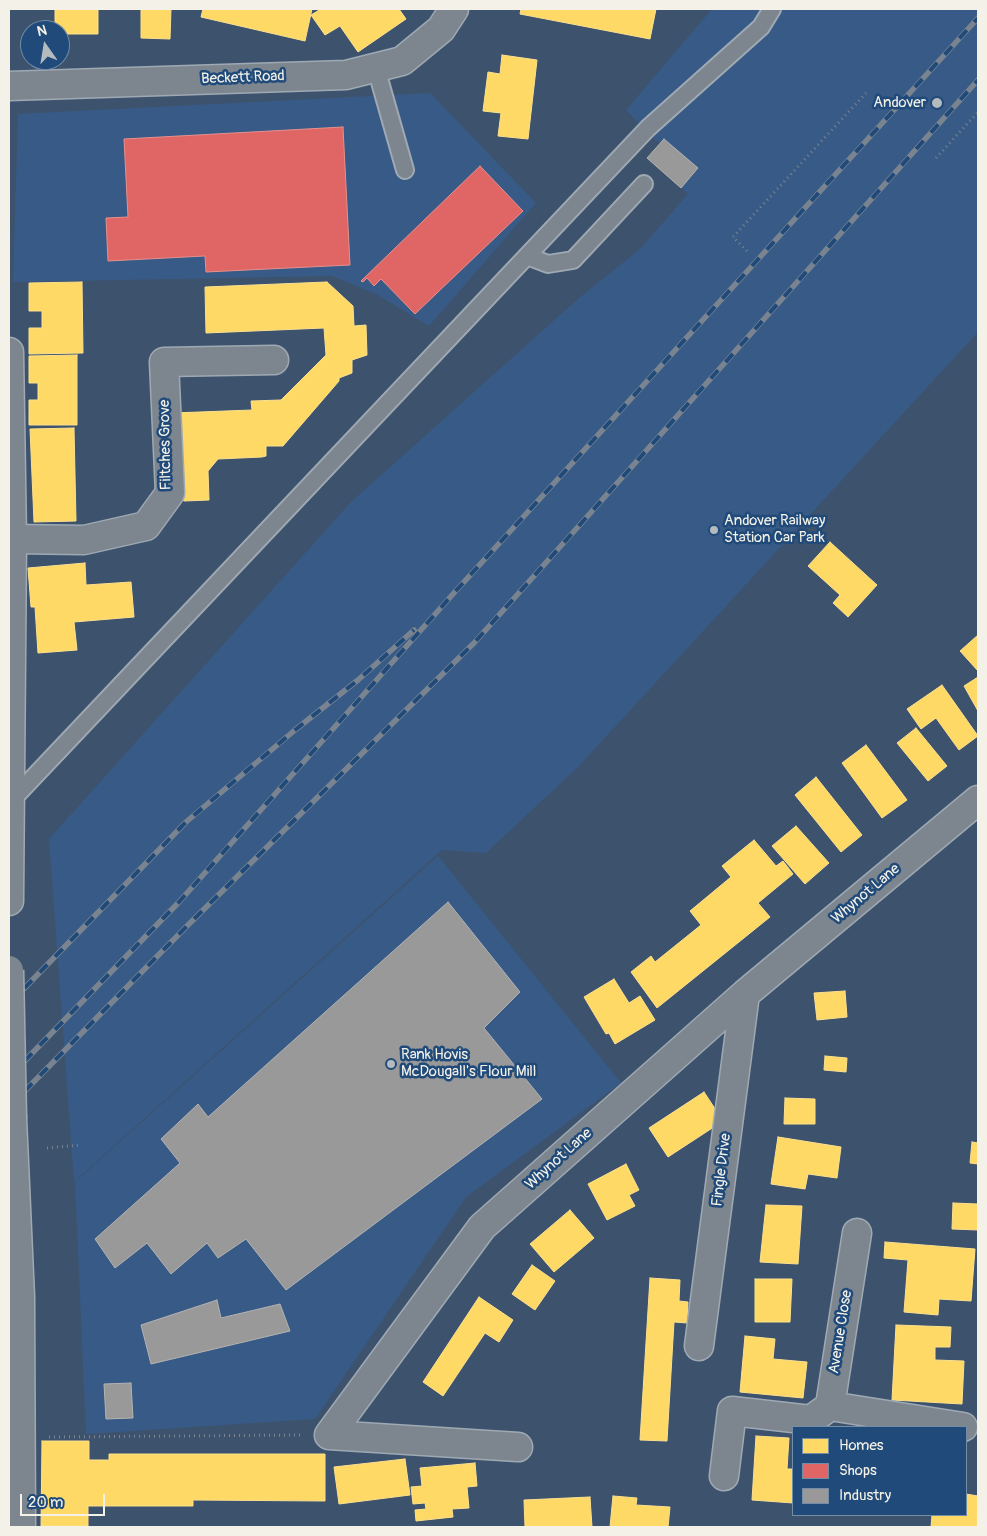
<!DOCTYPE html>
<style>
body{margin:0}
#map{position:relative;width:987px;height:1536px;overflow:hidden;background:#3d536d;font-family:Pangolin,sans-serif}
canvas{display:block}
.frame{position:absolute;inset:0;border:10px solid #f4f1e8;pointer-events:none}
.legend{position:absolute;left:792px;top:1426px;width:175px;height:90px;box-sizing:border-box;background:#1f4a7a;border:1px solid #748da6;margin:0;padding:6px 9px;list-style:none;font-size:15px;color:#f4f1e8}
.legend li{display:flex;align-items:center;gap:10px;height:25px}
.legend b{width:25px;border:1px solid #748da6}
.north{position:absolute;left:20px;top:20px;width:50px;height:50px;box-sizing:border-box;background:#1f4a7a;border:1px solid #748da6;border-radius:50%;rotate:347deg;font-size:14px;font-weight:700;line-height:20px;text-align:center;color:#f4f1e8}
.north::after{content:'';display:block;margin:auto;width:18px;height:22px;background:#b4babd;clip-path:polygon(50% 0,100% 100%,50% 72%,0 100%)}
.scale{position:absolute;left:20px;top:1494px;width:85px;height:22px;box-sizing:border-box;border:2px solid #f4f1e8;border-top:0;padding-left:6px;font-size:15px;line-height:18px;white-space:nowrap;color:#f4f1e8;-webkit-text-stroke:4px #1f4a7a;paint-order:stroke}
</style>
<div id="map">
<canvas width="987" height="1536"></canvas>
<div class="frame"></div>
<ul class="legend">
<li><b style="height:14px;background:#ffd966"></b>Homes</li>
<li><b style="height:14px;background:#e06666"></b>Shops</li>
<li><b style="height:14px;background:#999"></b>Industry</li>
</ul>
<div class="north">N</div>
<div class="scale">20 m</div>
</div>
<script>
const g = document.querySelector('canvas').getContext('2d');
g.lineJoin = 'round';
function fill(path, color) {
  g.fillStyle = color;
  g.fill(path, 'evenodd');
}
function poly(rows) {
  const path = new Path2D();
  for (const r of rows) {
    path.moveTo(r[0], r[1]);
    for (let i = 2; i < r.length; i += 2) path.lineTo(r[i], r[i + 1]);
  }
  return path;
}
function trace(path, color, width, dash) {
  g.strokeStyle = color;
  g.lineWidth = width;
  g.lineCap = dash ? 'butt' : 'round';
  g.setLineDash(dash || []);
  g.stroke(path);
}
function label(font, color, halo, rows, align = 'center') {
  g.font = font + ' Pangolin,sans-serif';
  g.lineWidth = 5;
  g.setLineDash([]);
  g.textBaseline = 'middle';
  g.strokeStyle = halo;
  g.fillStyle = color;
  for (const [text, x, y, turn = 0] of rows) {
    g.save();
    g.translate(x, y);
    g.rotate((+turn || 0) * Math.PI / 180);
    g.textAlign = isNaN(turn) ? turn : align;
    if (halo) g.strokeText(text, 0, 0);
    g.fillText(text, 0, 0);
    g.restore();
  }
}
fill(poly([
 [712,9,978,9,978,332,578,767,486,853,442,850,74,1182,49,839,350,503,579,298,640,249,688,194,681,188,698,169,654,139,626,110],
 [430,93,536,203,429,326,376,294,332,276,13,282,18,114],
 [438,856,621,1083,466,1197,315,1419,86,1434,75,1182]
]), '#385a86');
const homes = poly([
 [55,9,98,9,98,34,60,34,60,30,55,30,55,9],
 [141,9,171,9,170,39,141,38,141,9],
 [203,9,312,9,305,41,201,17,203,9],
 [321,9,343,9,345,11,349,9,399,9,406,19,358,52,340,26,325,35,311,15,321,9],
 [521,9,656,9,650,39,520,14,521,9],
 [502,55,537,60,528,139,498,136,501,113,483,111,488,72,500,74,502,55],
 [82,282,83,353,29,354,29,328,42,328,42,311,29,311,29,283,82,282],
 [327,282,353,306,354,326,366,325,367,355,352,360,352,373,339,378,339,381,283,446,266,446,266,456,262,457,218,459,208,471,209,500,184,501,176,494,173,413,252,410,251,401,281,400,326,355,324,328,206,333,205,287,327,282],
 [77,355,77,425,29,425,29,400,38,400,38,383,29,383,29,356,77,355],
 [74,428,76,521,34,522,30,429,74,428],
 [830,542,877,585,848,617,833,603,840,595,808,566,830,542],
 [85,563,86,585,131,582,134,617,74,622,77,650,38,653,35,607,31,607,28,568,85,563],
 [978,635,978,671,960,651,978,635],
 [978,677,978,711,964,686,978,677],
 [942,685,978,736,959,750,936,718,921,729,907,709,942,685],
 [916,728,947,766,928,781,897,743,916,728],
 [866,745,907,800,882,818,842,763,866,745],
 [816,777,862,835,841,852,795,795,816,777],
 [796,826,829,863,805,884,772,846,796,826],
 [754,840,776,866,783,861,793,874,758,903,770,917,657,1008,631,972,651,956,655,962,701,925,690,911,731,877,722,866,754,840],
 [614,979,629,1003,640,996,655,1020,615,1044,609,1033,606,1034,584,997,614,979],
 [845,991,847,1017,817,1020,814,993,845,991],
 [825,1056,847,1058,846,1072,824,1070,825,1056],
 [704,1092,723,1121,668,1157,649,1128,704,1092],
 [785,1098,815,1099,815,1124,784,1124,785,1098],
 [778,1137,841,1147,837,1178,808,1174,805,1189,771,1184,778,1137],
 [972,1142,978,1143,978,1164,970,1163,972,1142],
 [626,1164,639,1190,629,1195,635,1206,607,1220,588,1184,626,1164],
 [953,1203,978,1204,978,1230,952,1229,953,1203],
 [766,1205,802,1206,798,1264,760,1262,766,1205],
 [570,1210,594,1238,554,1272,530,1244,570,1210],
 [885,1242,975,1249,971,1301,939,1299,938,1315,904,1312,908,1260,884,1258,885,1242],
 [532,1265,555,1281,535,1310,512,1294,532,1265],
 [650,1278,680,1280,679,1301,688,1302,687,1323,674,1322,667,1441,640,1440,650,1278],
 [755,1279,792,1279,790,1322,755,1322,755,1279],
 [479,1297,513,1320,499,1342,485,1333,443,1396,423,1382,479,1297],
 [896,1325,951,1327,950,1347,935,1347,935,1360,964,1361,962,1404,892,1400,896,1325],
 [745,1336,775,1339,773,1359,807,1362,803,1398,740,1392,745,1336],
 [756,1436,789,1438,787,1469,793,1469,793,1503,752,1500,756,1436],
 [42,1441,89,1441,89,1460,109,1460,109,1454,325,1454,325,1501,193,1500,193,1506,88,1506,88,1526,41,1526,42,1441],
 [405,1459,410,1495,339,1504,334,1467,405,1459],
 [475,1463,477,1486,467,1487,469,1508,452,1509,453,1517,416,1521,415,1510,426,1509,425,1503,413,1504,411,1487,422,1486,420,1468,475,1463],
 [966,1494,978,1496,977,1527,931,1527,932,1515,966,1515,966,1494],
 [613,1496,637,1498,636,1505,670,1507,668,1527,610,1527,613,1496],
 [590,1497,592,1527,525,1527,524,1500,590,1497]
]);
fill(homes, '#ffd966');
trace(homes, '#fce08d', 1);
const shops = poly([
 [343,127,350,265,206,272,205,256,108,261,106,218,128,217,124,139,343,127],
 [480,166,523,211,415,314,381,279,374,286,367,278,363,282,361,281,480,166]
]);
fill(shops, '#e06666');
trace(shops, '#e6908d', 1);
const industry = poly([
 [664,139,698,168,681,188,647,158,664,139],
 [448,902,520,992,484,1028,542,1099,286,1290,246,1239,218,1258,207,1243,171,1274,147,1243,115,1268,95,1239,180,1163,161,1139,198,1104,208,1117,448,902],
 [217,1300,221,1318,280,1304,290,1331,151,1364,141,1325,217,1300],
 [131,1383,133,1418,106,1419,104,1384,131,1383]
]);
fill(industry, '#999');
trace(industry, '#b4b3b1', 1);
const lane = poly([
 [376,68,405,170],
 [527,256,548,264,573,260,644,184],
 [11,801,648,128,761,27,772,9]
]);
const street = poly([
 [9,86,346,75,402,61,441,29,454,9],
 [12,539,84,540,146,526,170,493,164,362,274,360],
 [699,1346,745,994],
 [830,1406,857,1233],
 [518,1447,329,1435,482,1227,745,994,978,800],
 [724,1476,732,1411,811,1420,830,1406,963,1427]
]);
const secondary = poly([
 [9,352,12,539,9,901],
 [12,1118,20,1297,21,1527]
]);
trace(lane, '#9fa9b3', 20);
trace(street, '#9fa9b3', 31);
trace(secondary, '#9fa9b3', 31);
trace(poly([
 [936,158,978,112],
 [747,251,733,237,866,93],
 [47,1148,80,1145],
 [49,1437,301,1435]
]), '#798490', 3, [1, 4]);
trace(lane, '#7d868f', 16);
trace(street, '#7d868f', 28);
trace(secondary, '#7d868f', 28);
const rail = poly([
 [9,1004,186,822,295,730,358,680,414,630],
 [9,1077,179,902,453,594,978,18],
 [9,1107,187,926,474,643,978,80]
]);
trace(rail, '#798490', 5.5);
trace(rail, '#1f4a7a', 4, [11]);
const secondaryBridge = poly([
 [9,970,12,1118]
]);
trace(secondaryBridge, '#9fa9b3', 31, []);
trace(secondaryBridge, '#7d868f', 28);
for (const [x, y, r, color] of [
 [937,103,6,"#b4babd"],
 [714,530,5,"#b4babd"],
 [391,1064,5,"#b4babd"]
]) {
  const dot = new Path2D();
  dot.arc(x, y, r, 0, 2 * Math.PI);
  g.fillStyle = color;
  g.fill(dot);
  trace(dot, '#1f4a7a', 2);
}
label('15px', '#f4f1e8', '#1f4a7a', [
 ["Beckett Road",243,78,-2],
 ["Filtches Grove",166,445,-91],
 ["Whynot Lane",866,894,-40],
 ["Whynot Lane",559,1159,-42],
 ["Fingle Drive",722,1170,-83],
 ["Avenue Close",841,1332,-81]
]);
label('15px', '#f4f1e8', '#1f4a7a', [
 ["Andover",926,103,"right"],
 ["Andover Railway",724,521],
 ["Station Car Park",724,538],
 ["Rank Hovis",401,1055],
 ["McDougall's Flour Mill",401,1072]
], 'left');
</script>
